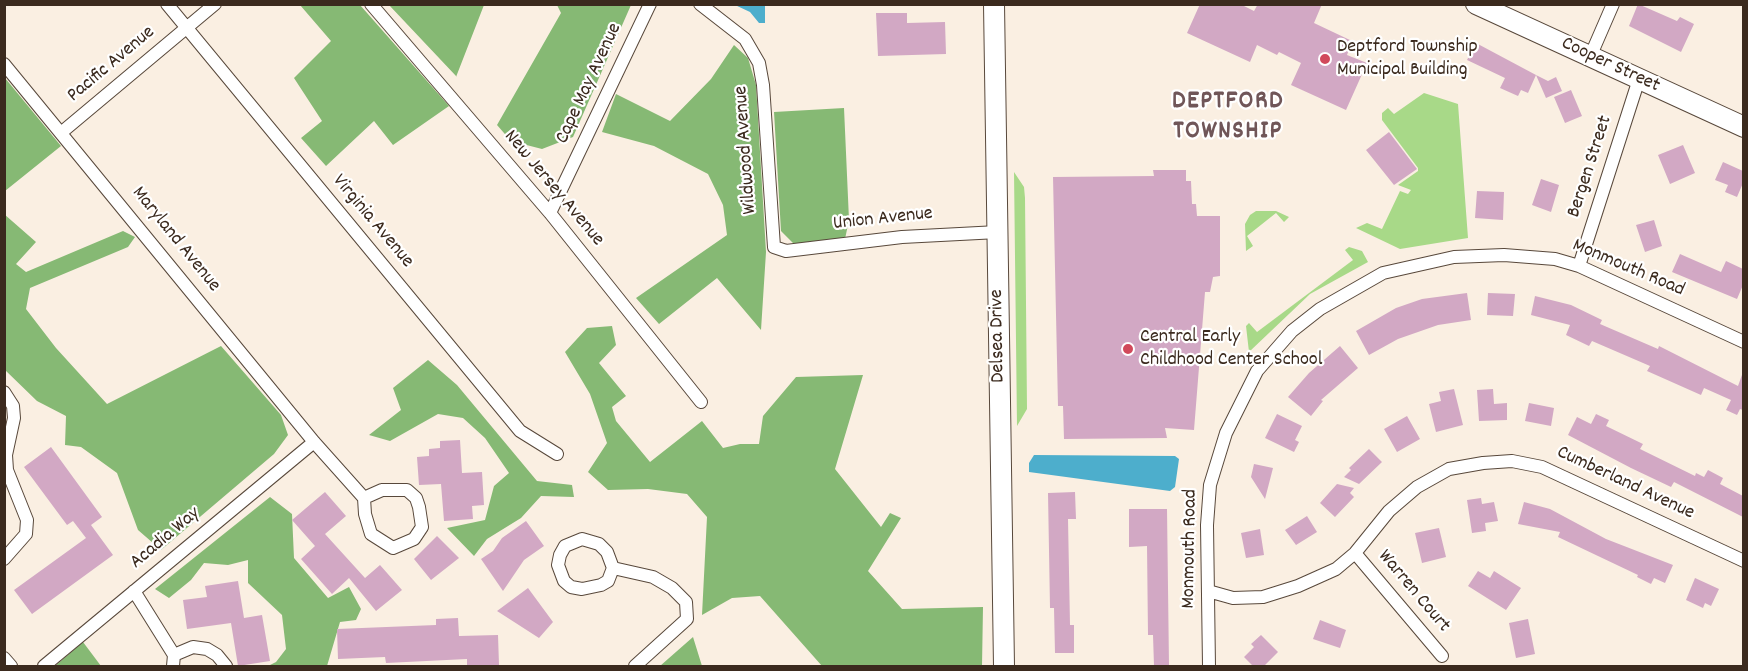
<!DOCTYPE html>
<style>
body{margin:0}
#map{position:relative;width:1748px;height:671px;overflow:hidden;background:#faefe2;font-family:Dekko,sans-serif}
canvas{display:block}
.frame{position:absolute;inset:0;border:6px solid #3b2a1e;pointer-events:none}
</style>
<div id="map">
<canvas width="1748" height="671"></canvas>
<div class="frame"></div>
</div>
<script>
const g = document.querySelector('canvas').getContext('2d');
g.lineJoin = 'round';
function fill(path, color) {
  g.fillStyle = color;
  g.fill(path, 'evenodd');
}
function poly(rows) {
  const path = new Path2D();
  for (const r of rows) {
    path.moveTo(r[0], r[1]);
    for (let i = 2; i < r.length; i += 2) path.lineTo(r[i], r[i + 1]);
  }
  return path;
}
function trace(path, color, width, dash) {
  g.strokeStyle = color;
  g.lineWidth = width;
  g.lineCap = dash ? 'butt' : 'round';
  g.setLineDash(dash || []);
  g.stroke(path);
}
function label(font, color, halo, rows, align = 'center') {
  g.font = font + ' Dekko,sans-serif';
  g.lineWidth = 4.5;
  g.setLineDash([]);
  g.textBaseline = 'middle';
  g.strokeStyle = halo;
  g.fillStyle = color;
  for (const [text, x, y, turn = 0] of rows) {
    g.save();
    g.translate(x, y);
    g.rotate((+turn || 0) * Math.PI / 180);
    g.textAlign = isNaN(turn) ? turn : align;
    if (halo) g.strokeText(text, 0, 0);
    g.fillText(text, 0, 0);
    g.restore();
  }
}
fill(poly([
 [1424,93,1458,104,1468,238,1400,249,1356,228,1367,223,1382,229,1400,191,1408,194,1411,190,1398,185,1418,171,1418,168,1382,120,1382,113,1388,108,1394,114],
 [1014,172,1024,187,1025,198,1027,409,1017,426],
 [1256,211,1276,211,1289,217,1284,222,1276,213,1247,236,1253,246,1246,251,1245,224,1250,215],
 [1349,247,1362,251,1368,262,1310,294,1249,352,1246,326,1249,323,1257,332,1353,260,1345,250]
]), '#a8d988');
fill(poly([
 [300,5,360,5,449,106,393,145,374,121,326,166,301,138,322,121,294,78,331,41],
 [389,5,484,5,456,77,456,76],
 [557,5,631,5,573,137,542,149,511,141,497,125,561,13],
 [734,45,748,58,756,85,766,252,761,330,717,278,659,324,636,298,727,235,723,205,708,174,654,146,602,132,616,94,670,121,711,79],
 [5,78,61,146,5,191,4,191],
 [844,108,849,220,845,239,795,245,781,231,774,112],
 [4,214,36,242,16,264,26,272,123,231,135,237,128,247,30,288,26,309,56,348,107,404,221,346,281,415,288,435,274,454,161,550,138,530,117,473,81,447,65,445,66,416,37,401,5,370],
 [612,326,616,345,599,363,626,396,612,407,616,421,650,462,702,421,723,448,740,444,759,444,763,416,796,377,863,375,835,469,881,527,890,513,901,518,868,571,902,609,983,607,982,666,822,666,760,596,732,598,702,615,707,517,687,494,648,489,608,490,588,472,607,443,590,394,565,352,587,328],
 [428,360,457,385,537,481,572,485,574,497,541,496,521,518,487,539,474,556,447,528,485,520,494,486,509,473,485,438,463,418,438,414,390,441,369,435,401,410,393,388],
 [270,497,292,514,294,558,328,598,349,587,361,609,356,620,340,622,327,666,268,666,276,662,286,649,282,615,248,583,248,560,228,565,204,563,191,580,169,598,155,589],
 [693,637,702,666,660,666],
 [83,642,101,666,55,666]
]), '#86b974');
fill(poly([
 [735,5,765,5,765,23,759,23,750,12],
 [1034,455,1175,456,1179,459,1175,487,1170,491,1029,472,1029,463]
]), '#4daecc');
fill(poly([
 [1200,4,1240,4,1254,11,1258,4,1322,4,1314,23,1352,41,1347,55,1367,63,1346,110,1291,85,1301,63,1279,52,1277,55,1257,45,1250,62,1187,33],
 [1638,4,1677,21,1680,17,1694,24,1681,52,1629,26],
 [876,13,907,13,907,23,945,22,946,54,878,56],
 [1476,43,1536,75,1528,93,1521,90,1518,96,1500,88,1505,78,1467,60],
 [1536,75,1548,81,1556,77,1562,91,1546,98],
 [1571,90,1582,116,1565,123,1554,97],
 [1389,132,1417,169,1394,185,1366,150],
 [1683,145,1695,173,1670,184,1658,155],
 [1723,162,1743,171,1743,183,1737,197,1725,192,1728,185,1715,180],
 [1153,170,1186,170,1186,181,1191,181,1192,204,1196,204,1197,216,1220,216,1220,276,1213,277,1210,292,1205,292,1194,430,1165,428,1167,438,1064,439,1063,406,1058,406,1053,177,1154,176],
 [1541,179,1559,185,1551,212,1532,205],
 [1477,191,1504,192,1503,220,1475,218],
 [1654,220,1662,246,1645,252,1636,225],
 [1680,254,1721,272,1726,261,1743,269,1743,285,1737,299,1672,272],
 [1467,293,1471,320,1438,325,1398,339,1369,355,1356,331,1396,308,1422,299],
 [1488,293,1515,294,1513,316,1487,315],
 [1535,296,1571,305,1602,320,1600,324,1658,349,1659,346,1738,386,1743,372,1743,410,1740,409,1737,415,1726,410,1731,400,1704,388,1701,395,1647,371,1650,366,1592,341,1589,346,1566,335,1570,325,1531,315],
 [1340,346,1358,368,1321,400,1323,401,1311,416,1288,397,1309,373],
 [1454,389,1463,425,1436,432,1429,404,1441,401,1439,392],
 [1493,389,1494,404,1507,403,1507,420,1479,421,1477,390],
 [1529,403,1554,408,1551,426,1525,421],
 [1277,414,1302,426,1295,440,1299,442,1294,452,1265,438],
 [1596,414,1609,420,1606,426,1643,444,1640,449,1695,476,1696,473,1704,477,1708,470,1723,478,1720,484,1743,496,1743,517,1674,482,1671,487,1631,468,1568,435,1577,417,1591,424],
 [1407,416,1420,439,1397,452,1384,429],
 [460,440,462,473,482,472,484,505,472,506,473,519,444,521,441,484,419,485,417,457,429,456,429,449,440,448,440,441],
 [51,447,102,517,91,525,113,555,32,614,14,590,86,538,73,521,67,525,24,467],
 [1369,449,1382,462,1359,484,1344,477,1351,470,1349,468],
 [1254,464,1273,468,1265,499,1251,477],
 [1337,484,1354,488,1350,493,1354,497,1335,517,1320,503],
 [325,492,346,516,325,534,365,578,380,565,402,590,376,611,349,578,332,594,301,559,315,546,292,520],
 [1075,492,1076,519,1068,519,1070,625,1074,625,1074,653,1055,653,1054,608,1050,608,1048,493],
 [1481,498,1482,504,1494,502,1498,521,1485,523,1486,531,1472,533,1467,500],
 [1524,502,1550,509,1606,539,1673,565,1665,583,1654,578,1651,584,1637,577,1638,575,1558,537,1560,532,1518,524],
 [1129,509,1167,509,1169,666,1154,666,1153,635,1148,635,1147,546,1129,547],
 [1307,516,1317,532,1296,545,1285,530],
 [526,521,544,546,524,560,503,591,481,559,493,551,502,538],
 [1439,528,1446,557,1422,563,1415,533],
 [1260,529,1264,555,1246,558,1241,533],
 [437,536,459,558,431,580,414,559],
 [1478,571,1490,578,1494,571,1521,588,1506,610,1468,586],
 [1695,578,1719,589,1711,606,1705,603,1703,608,1686,600],
 [238,581,244,618,262,615,270,661,238,666,231,623,187,629,183,600,207,597,205,586],
 [528,588,553,622,539,638,497,611],
 [458,618,459,636,498,635,499,665,467,666,467,659,386,663,385,657,338,659,337,629,436,625,436,619],
 [1528,619,1535,654,1516,658,1509,623],
 [1320,620,1346,630,1340,648,1313,639],
 [1261,635,1278,652,1264,666,1253,666,1244,657,1254,647,1251,644]
]), '#d2a8c4');
const street = poly([
 [167,4,520,431,557,454],
 [371,4,550,213,701,402],
 [700,4,745,39,759,63,763,85,774,247,786,251,902,237,998,232],
 [1590,57,1613,4],
 [4,64,314,442,364,498],
 [62,132,215,4],
 [550,213,650,4],
 [1579,266,1639,79],
 [4,392,13,406,14,418,6,455,7,470,27,520,26,534,4,559],
 [382,490,407,490,416,498,419,507,422,527,414,539,393,548,371,534,365,514,364,498,382,490],
 [1355,553,1442,656],
 [613,568,608,581,601,585,582,589,571,587,564,581,558,565,560,555,565,546,582,539,599,544,607,552,613,568,653,577,672,588,686,602,687,619,635,666],
 [134,591,174,655,173,666],
 [1208,591,1233,598,1263,597,1298,586,1336,569,1355,553,1389,511,1417,487,1449,469,1483,463,1512,461,1542,467,1744,561],
 [174,655,193,647,207,649,217,655,226,666],
 [4,658,11,666],
 [44,666,314,442],
 [1209,666,1207,525,1210,485,1226,433,1257,371,1292,331,1320,309,1383,273,1454,257,1504,255,1555,259,1579,266,1744,342]
]);
const primary = poly([
 [994,4,1004,666],
 [1476,4,1744,127]
]);
trace(street, '#58483b', 14);
trace(primary, '#58483b', 22);
trace(street, '#fff', 12);
trace(primary, '#fff', 20);
for (const [x, y, r, color] of [
 [1325,59,6,"#d1495b"],
 [1128,349,6,"#d1495b"]
]) {
  const dot = new Path2D();
  dot.arc(x, y, r, 0, 2 * Math.PI);
  g.fillStyle = color;
  g.fill(dot);
  trace(dot, '#fff', 2);
}
label('20px', '#3b2a1e', '#fff', [
 ["Deptford Township",1337,48],
 ["Municipal Building",1337,71],
 ["Central Early",1140,338],
 ["Childhood Center School",1140,361]
], 'left');
label('20px', '#3b2a1e', '#fff', [
 ["Pacific Avenue",112,65,-40],
 ["Cooper Street",1610,66,25],
 ["Cape May Avenue",590,84,-65],
 ["Wildwood Avenue",747,150,-94],
 ["Bergen Street",1591,167,-72],
 ["New Jersey Avenue",553,189,50],
 ["Union Avenue",883,220,-6],
 ["Virginia Avenue",372,222,50],
 ["Maryland Avenue",175,240,51],
 ["Monmouth Road",1628,269,23],
 ["Delsea Drive",999,336,-91],
 ["Cumberland Avenue",1625,484,25],
 ["Acadia Way",166,539,-40],
 ["Monmouth Road",1191,549,-89],
 ["Warren Court",1413,592,50]
]);
g.letterSpacing = '1.5px';
label('bold 26px', '#705658', '#fff', [
 ["DEPTFORD",1228,103],
 ["TOWNSHIP",1228,133]
]);
g.letterSpacing = '0px';
</script>
